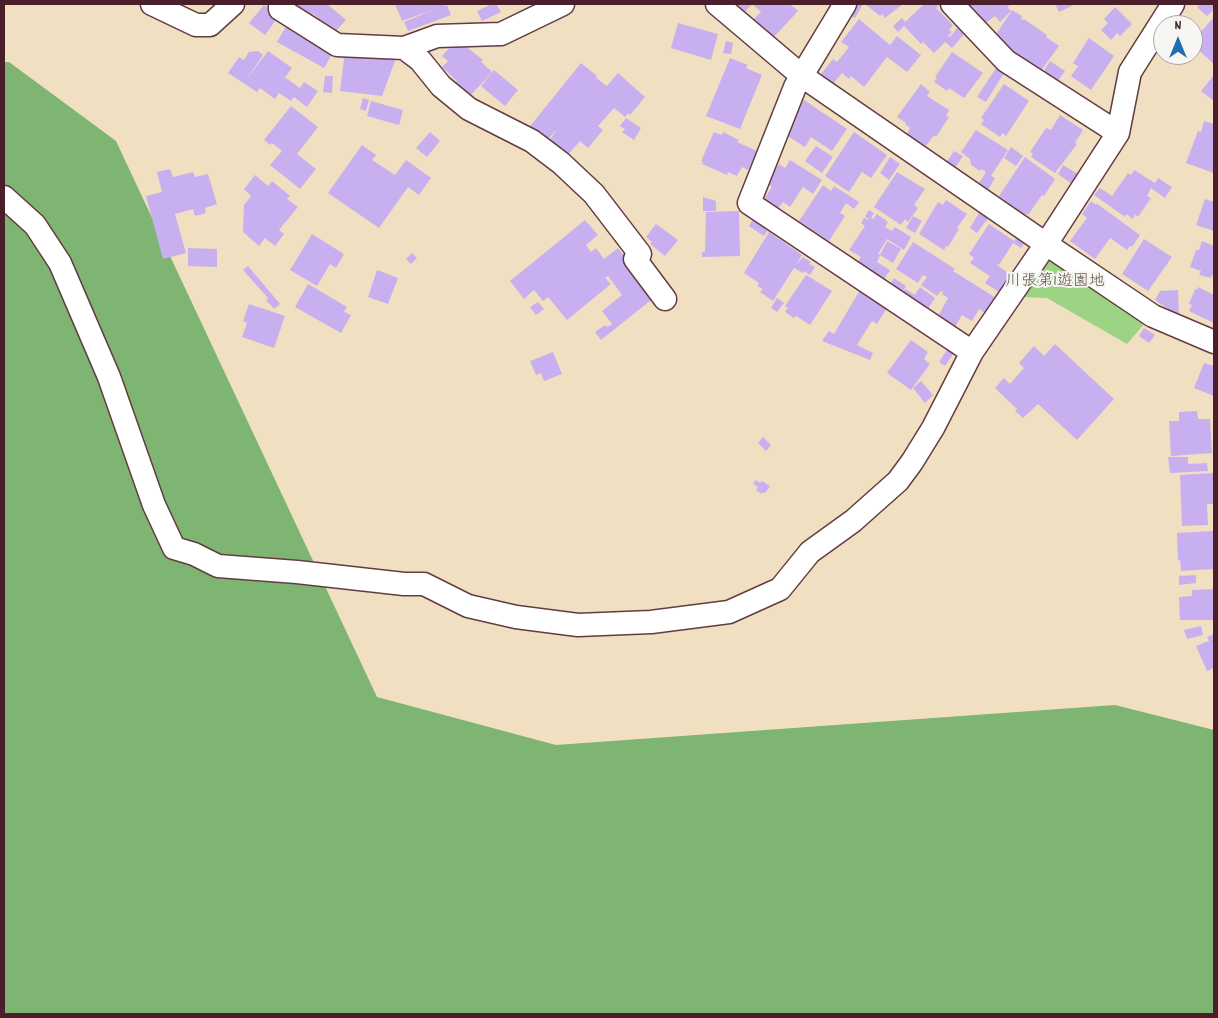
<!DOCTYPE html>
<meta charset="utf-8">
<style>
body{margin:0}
#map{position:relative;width:1218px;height:1018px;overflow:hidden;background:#f1dfc2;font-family:Dekko,sans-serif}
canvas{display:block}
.frame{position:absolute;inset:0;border:5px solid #4a1f2b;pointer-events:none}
.north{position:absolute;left:1153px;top:15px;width:50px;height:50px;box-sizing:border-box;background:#f6f6f2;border:1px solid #b1a0a2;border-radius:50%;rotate:0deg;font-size:14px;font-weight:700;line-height:20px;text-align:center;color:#4a1f2b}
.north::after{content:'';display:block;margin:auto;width:18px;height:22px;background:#1f6fb2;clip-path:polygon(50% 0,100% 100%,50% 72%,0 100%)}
</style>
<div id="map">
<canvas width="1218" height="1018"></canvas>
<div class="frame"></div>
<div class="north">N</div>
</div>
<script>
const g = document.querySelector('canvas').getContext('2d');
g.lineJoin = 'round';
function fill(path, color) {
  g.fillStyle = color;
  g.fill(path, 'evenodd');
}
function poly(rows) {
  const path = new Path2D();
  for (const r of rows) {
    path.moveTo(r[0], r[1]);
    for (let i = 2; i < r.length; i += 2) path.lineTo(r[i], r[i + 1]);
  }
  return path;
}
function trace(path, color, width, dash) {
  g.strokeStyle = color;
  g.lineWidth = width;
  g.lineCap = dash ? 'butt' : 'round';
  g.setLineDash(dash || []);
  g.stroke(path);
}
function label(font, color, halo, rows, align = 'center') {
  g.font = font + ' Dekko,"Klee One",sans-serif';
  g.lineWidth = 4;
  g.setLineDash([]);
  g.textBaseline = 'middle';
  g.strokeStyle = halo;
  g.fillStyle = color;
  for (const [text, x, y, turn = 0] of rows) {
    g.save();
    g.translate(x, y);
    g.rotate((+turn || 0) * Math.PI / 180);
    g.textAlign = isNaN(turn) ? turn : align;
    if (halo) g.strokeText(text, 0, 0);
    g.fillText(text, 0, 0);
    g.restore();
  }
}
fill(poly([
 [1048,257,1144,324,1127,344,1047,298,1021,297]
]), '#9dd384');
fill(poly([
 [4,62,9,62,116,141,377,697,556,745,1115,705,1214,730,1214,1014,4,1014]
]), '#7eb572');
fill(poly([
 [294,4,327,4,346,20,335,32,313,14,310,17],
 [395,4,444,4,445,6,447,5,451,15,408,31,404,22,435,9,402,21],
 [492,4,496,4,501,12,482,21,477,11],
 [734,4,752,4,744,13],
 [752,4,790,4,798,11,772,39,753,20,761,12],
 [849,4,863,4,855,18,845,12],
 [865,4,903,4,885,18,882,14,880,16],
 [924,4,936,4,938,7,936,8,953,25,949,30,952,32,948,36,950,37,957,28,964,34,952,48,945,42,934,53,923,42,921,44,904,26,898,32,893,26,902,18,905,22],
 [963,4,1012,4,1007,7,1011,11,1000,22,995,16,983,25],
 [1055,4,1071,4,1072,6,1059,12],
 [1200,4,1214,4,1214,9,1207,16,1197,7],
 [264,5,279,16,265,35,249,23],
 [1115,7,1132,24,1120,36,1117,33,1111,40,1101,30,1108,23,1104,19],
 [1012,10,1022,16,1021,19,1023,20,1024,19,1047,35,1046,37,1059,46,1040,72,993,39],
 [1214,17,1214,64,1193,45,1193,41],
 [859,19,890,45,897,36,921,55,907,72,887,57,864,87,851,76,849,79,842,73,833,84,821,74,833,59,837,62,849,47,841,42],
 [288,23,335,49,324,68,277,42],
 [678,23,718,34,711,60,671,48],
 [1089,38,1114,56,1091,90,1071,76,1078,66,1073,63],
 [726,41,733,43,731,54,723,53],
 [454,43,463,44,483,60,481,62,492,72,469,97,455,84,457,81,442,67,448,61,442,56],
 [258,51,263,55,246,80,268,51,292,68,284,79,286,78,300,88,304,82,318,91,307,107,294,97,291,101,279,93,275,99,260,88,257,92,228,73,239,57,244,60,249,52],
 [345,51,398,53,382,96,340,91],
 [952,52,983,73,964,98,949,88,947,91,934,82,937,78,935,77],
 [730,58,748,65,746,68,762,75,740,129,706,116],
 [1050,61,1065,71,1055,85,1041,76],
 [581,63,597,76,596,78,607,86,618,73,645,97,630,115,628,113,625,117,614,108,598,126,603,130,588,148,580,141,566,157,548,142,556,131,555,131,546,142,527,130],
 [996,68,1004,73,986,102,977,97],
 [494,70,518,90,505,106,481,86],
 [1214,75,1214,101,1201,91],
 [325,76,333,76,332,93,323,92],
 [921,84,930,92,927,96,949,110,946,116,949,117,936,137,934,135,926,146,907,134,910,128,905,124,906,123,897,117],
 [1004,84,1029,101,1006,136,1003,133,1000,137,981,124,984,120,981,118],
 [363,98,369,100,366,111,360,109],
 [804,100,847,129,832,151,811,137,805,147,786,135,795,122,791,120],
 [371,101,403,110,399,125,367,116],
 [291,106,318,127,297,154,316,169,300,189,270,165,282,151,272,143,270,145,264,140],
 [1060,115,1083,130,1075,143,1077,144,1055,173,1031,157,1033,154,1030,152,1046,128,1051,130],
 [626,118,641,128,634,140,622,132,625,129,620,126],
 [1204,121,1214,124,1214,173,1186,163,1198,131,1201,132],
 [976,130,1008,150,991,176,995,178,988,190,979,183,986,172,981,169,980,171,971,165,970,159,961,152],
 [430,132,440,141,427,157,416,148],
 [714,132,722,135,723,132,739,140,737,142,757,151,748,170,742,167,737,176,728,172,727,175,702,164,703,162,701,161],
 [854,132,887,155,871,178,862,172,849,192,825,176],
 [362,145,376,155,372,160,395,175,406,160,431,178,419,195,408,187,379,228,328,193],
 [816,146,833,157,822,173,805,161],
 [1011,147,1023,156,1016,166,1004,158],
 [954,151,963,156,955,168,946,163],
 [890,157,900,164,889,180,880,173],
 [1025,157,1055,179,1044,196,1042,195,1028,215,1026,213,1025,215,999,196],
 [790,160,822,180,813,194,803,187,790,207,783,202,776,211,762,202,772,187,766,183,779,164,785,168],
 [1063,165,1078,174,1072,184,1058,174],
 [170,169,173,177,193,172,195,177,208,174,217,204,205,208,206,213,195,216,193,209,175,214,186,253,163,259,146,196,162,192,157,172],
 [1134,170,1155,183,1158,178,1172,187,1165,198,1151,188,1147,196,1151,198,1138,217,1135,214,1133,219,1126,214,1125,217,1094,195,1100,188,1112,196,1128,173,1131,175],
 [897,172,925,189,914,205,918,208,908,222,905,219,901,225,874,207],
 [255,175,268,186,272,181,290,196,287,199,298,207,279,230,284,234,275,246,265,238,259,246,243,232,244,205,251,196,244,189],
 [823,185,831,191,834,186,859,202,854,209,846,203,840,213,845,216,829,241,799,221],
 [703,197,716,201,716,211,703,211],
 [1205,199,1214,202,1214,231,1196,225],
 [946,200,967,214,957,228,959,229,948,247,946,246,944,250,919,234,938,202,943,205],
 [1091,201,1096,205,1096,203,1140,235,1132,247,1130,246,1127,250,1110,238,1095,259,1070,241,1087,218,1082,214],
 [869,210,874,213,871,218,873,219,877,214,888,222,885,227,892,231,895,227,911,237,904,250,887,239,878,254,880,255,877,262,890,270,881,284,868,275,874,265,867,275,854,268,861,257,849,250,865,226,861,223,864,218,868,220,869,219,865,217],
 [739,211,740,256,702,257,702,252,705,252,706,212],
 [980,211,989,217,977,233,970,228],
 [913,216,922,221,915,233,906,228],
 [753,219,769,228,764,236,749,226],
 [585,220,598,235,586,245,591,252,596,248,604,259,618,248,655,297,601,340,595,332,605,325,607,327,612,324,602,311,622,295,608,276,605,278,611,284,567,320,548,297,543,301,534,290,524,299,510,281],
 [656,224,678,240,665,256,650,244,652,242,646,237],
 [989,224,1014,241,1017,238,1024,244,1021,248,1013,243,999,265,998,264,997,265,1011,275,999,292,985,283,990,276,970,263,974,258,969,254],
 [769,232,802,255,796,265,803,257,811,262,809,264,815,267,810,275,804,271,803,273,794,268,773,301,760,292,763,289,757,286,759,283,744,273],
 [312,234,344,254,336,268,330,264,317,286,290,270],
 [1144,239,1172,257,1148,291,1122,274],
 [887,241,901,249,893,263,880,255],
 [1202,241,1214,246,1214,276,1212,275,1211,278,1199,275,1201,271,1190,267,1196,250,1199,250],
 [913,242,955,269,953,271,996,298,985,313,979,309,972,321,962,315,953,330,936,320,948,298,942,294,943,292,941,291,937,296,921,285,927,277,923,275,918,283,896,269],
 [188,248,217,249,217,267,188,266],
 [412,253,417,258,411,264,406,259],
 [248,266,280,304,274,309,266,300,268,298,243,270],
 [377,270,398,278,388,304,368,297],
 [806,275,832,291,810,325,796,316,794,318,785,312,788,308,785,306],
 [894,278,906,286,899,297,887,289],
 [308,284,347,307,344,312,351,315,341,333,295,307],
 [920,287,935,298,925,313,900,297,905,289,915,295],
 [1198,287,1214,295,1214,323,1189,311,1192,305,1189,304,1195,289,1197,290],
 [860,290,887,308,877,324,872,321,857,345,873,353,870,360,822,341,829,331,834,334],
 [1178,290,1179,316,1155,300,1160,291],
 [777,298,784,303,777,312,771,308],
 [538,302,544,309,536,315,530,307],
 [249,304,285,316,274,348,242,337,247,323,243,321],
 [1144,328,1155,335,1149,343,1139,336],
 [911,340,928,352,924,359,930,364,911,390,887,373],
 [1055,344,1114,399,1077,440,1038,404,1023,418,1015,411,1017,409,995,388,1004,378,1010,384,1024,368,1019,363,1034,346,1044,356],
 [947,350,953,354,945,366,939,362],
 [553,352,562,374,544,381,541,373,536,375,530,361],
 [1204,363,1214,366,1214,396,1194,388],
 [921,381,933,395,925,403,913,388],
 [1197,411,1198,419,1210,419,1212,453,1171,456,1169,421,1179,421,1179,412],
 [763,437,771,445,766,451,758,443],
 [1168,457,1188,457,1188,464,1207,463,1208,471,1170,473],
 [1214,473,1214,504,1207,504,1208,525,1182,526,1180,475],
 [756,480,760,483,762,481,770,486,765,493,763,492,762,494,756,490,758,487,753,484],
 [1214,531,1214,569,1181,571,1180,560,1178,560,1177,533],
 [1196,575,1196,583,1179,585,1179,576],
 [1214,589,1214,620,1180,620,1179,597,1192,596,1192,590],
 [1201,626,1203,635,1187,639,1184,630],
 [1214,634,1214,668,1207,671,1196,646,1209,641,1207,637]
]), '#c8afef');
const street = poly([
 [152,4,196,25,210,25,233,4],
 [280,4,280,9,337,45,404,48,420,60,441,86,469,109,532,141,561,163,594,194,640,254,635,259,665,299],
 [717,4,802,76,1046,244,1153,316,1214,342],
 [845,4,795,87,749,203,972,352],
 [952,4,1006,61,1118,133],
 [404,48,437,36,501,34,563,4],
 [4,197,35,225,60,263,109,377,154,505,174,548,194,554,218,566,297,572,404,584,424,584,468,606,516,617,578,625,651,622,729,612,780,589,810,552,853,521,898,481,912,462,933,428,972,352,1046,244,1118,133,1130,72,1173,4]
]);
trace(street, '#633c42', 25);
trace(street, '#fff', 22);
label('16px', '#635546', '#f6f6f2', [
 ["川張第1遊園地",1055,283]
]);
</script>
